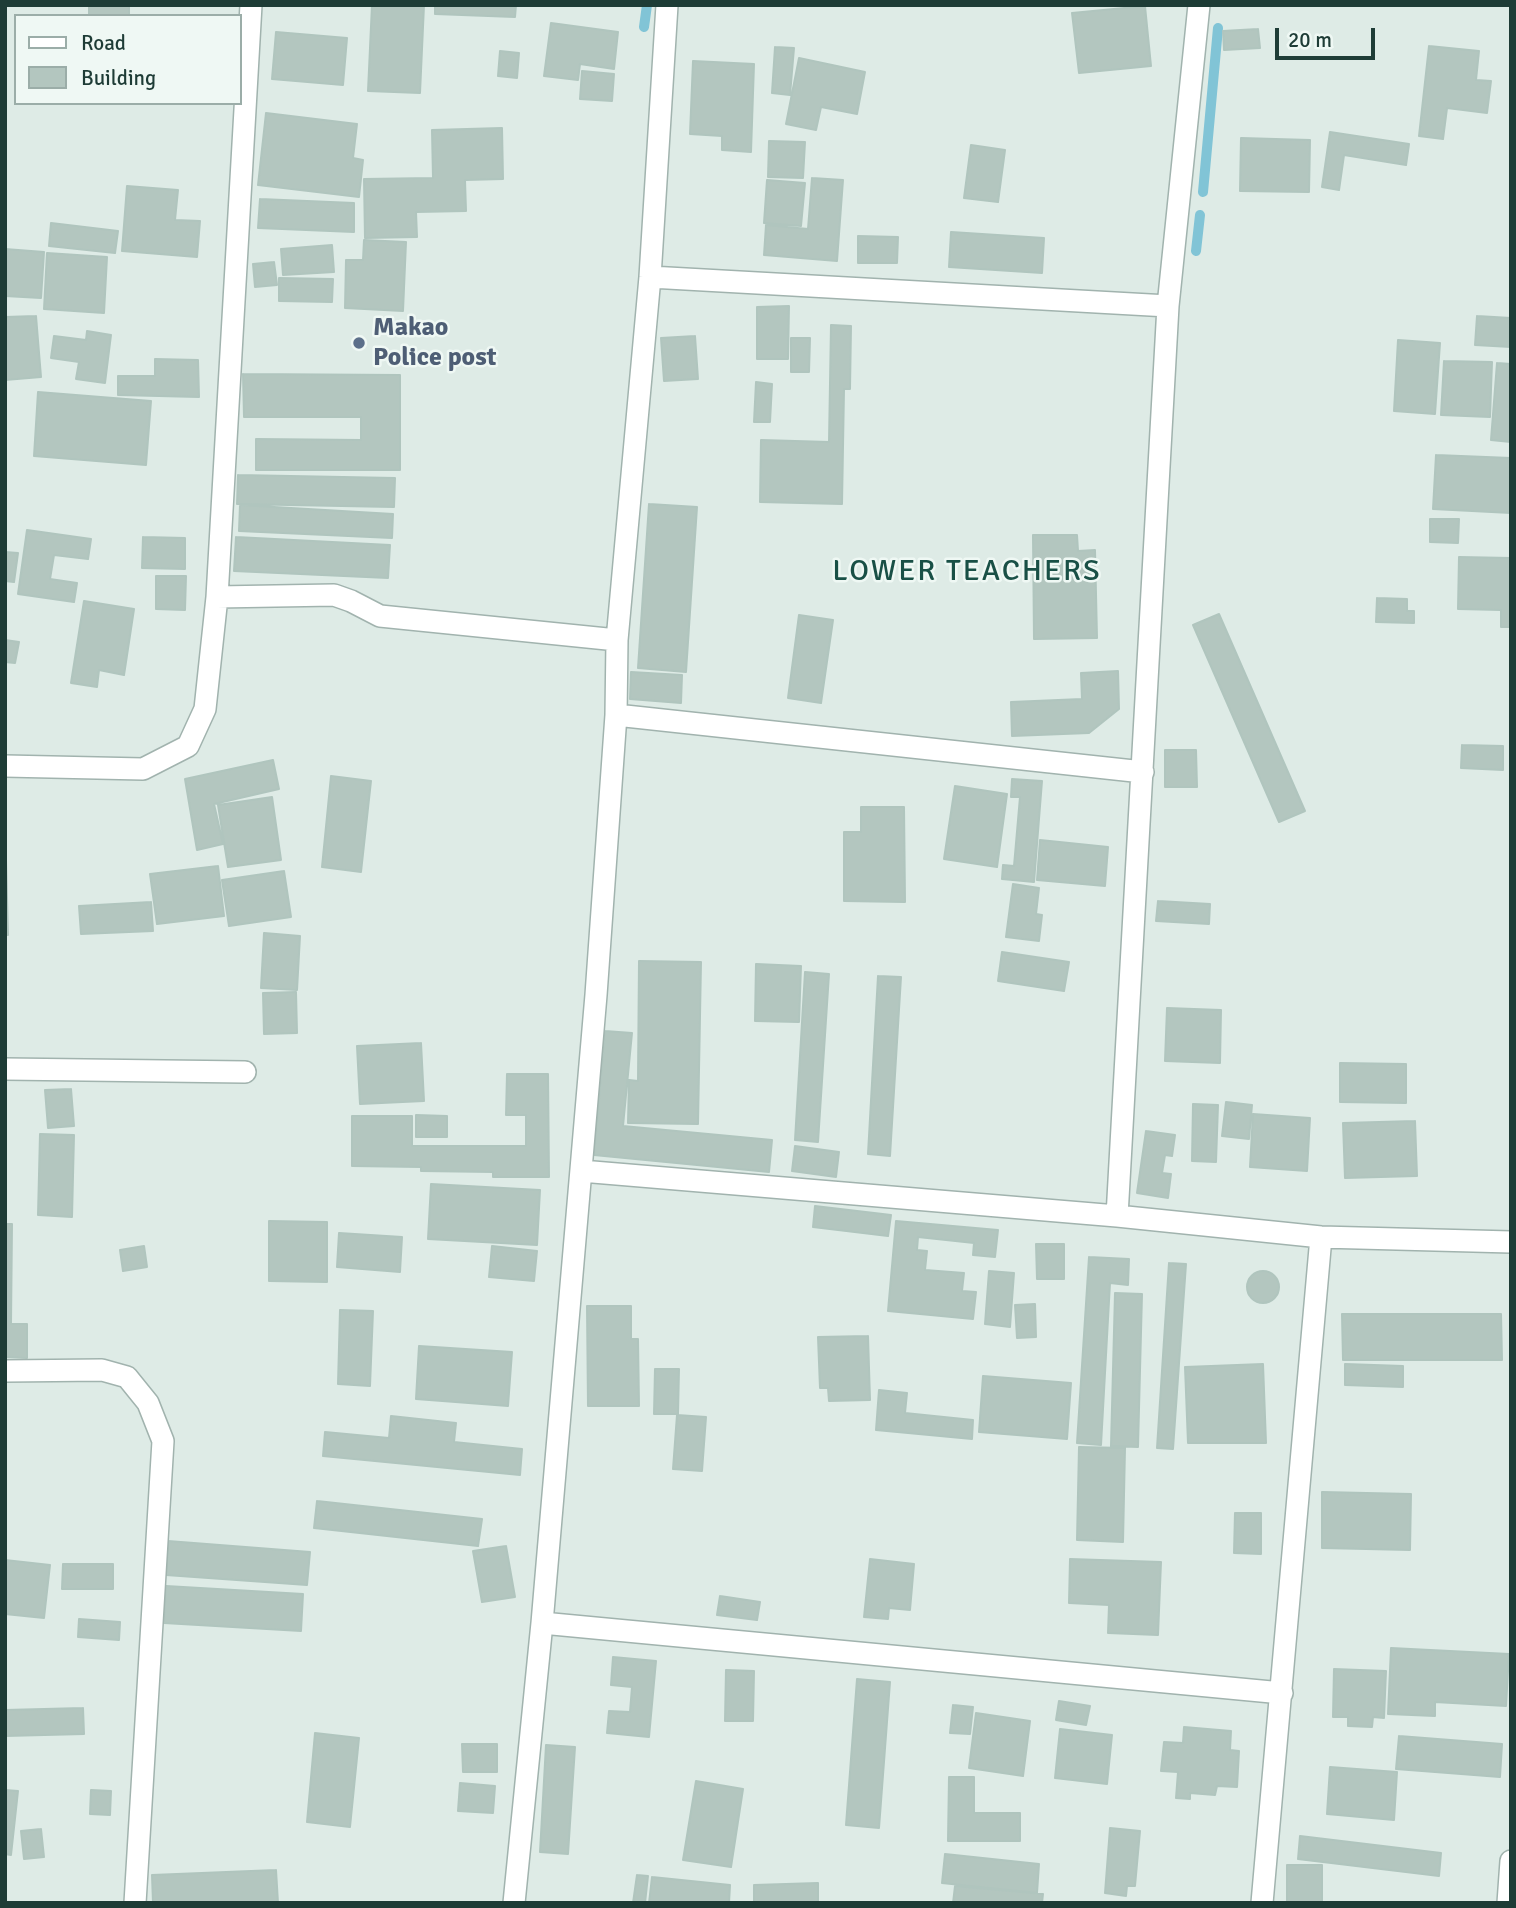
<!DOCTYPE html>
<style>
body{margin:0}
#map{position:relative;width:1516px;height:1908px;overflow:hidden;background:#deebe6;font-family:Signika,sans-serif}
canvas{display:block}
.frame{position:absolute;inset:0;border:7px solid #1e3c36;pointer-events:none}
.legend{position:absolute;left:14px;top:14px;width:228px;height:91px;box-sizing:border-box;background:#eff8f4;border:2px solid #9bada8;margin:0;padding:9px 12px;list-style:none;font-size:21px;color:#1e3c36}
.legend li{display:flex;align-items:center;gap:14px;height:35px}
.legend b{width:35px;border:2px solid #9bada8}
.scale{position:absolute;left:1275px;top:28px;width:100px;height:32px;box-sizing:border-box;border:4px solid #1e3c36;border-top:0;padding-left:9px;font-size:21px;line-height:24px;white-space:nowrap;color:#1e3c36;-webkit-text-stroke:5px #eff8f4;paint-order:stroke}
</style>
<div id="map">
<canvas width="1516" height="1908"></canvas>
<div class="frame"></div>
<ul class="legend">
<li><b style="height:9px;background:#fff"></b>Road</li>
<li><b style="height:19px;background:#b3c6bf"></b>Building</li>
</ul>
<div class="scale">20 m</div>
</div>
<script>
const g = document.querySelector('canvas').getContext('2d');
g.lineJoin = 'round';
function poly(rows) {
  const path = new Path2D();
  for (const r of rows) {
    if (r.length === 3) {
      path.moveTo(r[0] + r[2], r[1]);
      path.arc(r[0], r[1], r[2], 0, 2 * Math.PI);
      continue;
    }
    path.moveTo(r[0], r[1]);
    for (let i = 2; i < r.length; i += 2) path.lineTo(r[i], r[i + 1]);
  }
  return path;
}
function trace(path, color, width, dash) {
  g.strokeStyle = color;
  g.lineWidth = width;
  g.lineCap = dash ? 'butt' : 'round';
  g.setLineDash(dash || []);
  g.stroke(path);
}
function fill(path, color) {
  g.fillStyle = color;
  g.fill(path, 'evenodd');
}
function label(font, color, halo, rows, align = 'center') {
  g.font = font + ' Signika,sans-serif';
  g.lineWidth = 5;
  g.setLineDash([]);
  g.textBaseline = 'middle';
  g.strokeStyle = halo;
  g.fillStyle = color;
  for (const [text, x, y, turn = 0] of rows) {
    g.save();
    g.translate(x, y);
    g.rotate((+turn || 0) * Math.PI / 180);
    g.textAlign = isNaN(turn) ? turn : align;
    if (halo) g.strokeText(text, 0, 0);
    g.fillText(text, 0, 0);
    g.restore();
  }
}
trace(poly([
 [644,27,647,5],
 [1203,192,1218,28],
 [1196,251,1200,215]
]), '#81c4d6', 10);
const building = poly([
 [89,5,129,5,129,16,89,16,89,5],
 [372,5,424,5,420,93,368,91,372,5],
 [435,5,516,5,515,17,435,14,435,5],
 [1145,6,1151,66,1079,73,1072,13,1145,6],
 [551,23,618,32,614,69,580,64,578,80,544,76,551,23],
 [1258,29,1260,48,1224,50,1223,31,1258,29],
 [276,32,347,38,343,85,272,79,276,32],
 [1429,46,1479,51,1476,80,1491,81,1487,113,1447,108,1443,139,1419,136,1429,46],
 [775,47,794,48,790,95,772,93,775,47],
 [500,51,519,53,517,78,498,76,500,51],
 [799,58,865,72,857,114,821,107,816,130,786,124,799,58],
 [693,61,754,64,751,152,722,150,722,136,690,134,693,61],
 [582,71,614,74,612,101,580,99,582,71],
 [266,113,357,124,353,158,363,160,359,197,258,185,266,113],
 [502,128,503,179,465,180,466,211,416,212,417,237,365,238,364,179,433,178,432,130,502,128],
 [1330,132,1409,144,1406,165,1344,155,1339,190,1322,187,1330,132],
 [1241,138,1310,140,1309,192,1240,191,1241,138],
 [769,141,805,142,803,178,768,177,769,141],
 [971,145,1005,150,998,202,964,198,971,145],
 [812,178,843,180,837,261,764,255,766,225,808,229,812,178],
 [767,180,805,183,801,226,764,223,767,180],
 [127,186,178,190,175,220,200,221,197,257,122,251,127,186],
 [260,199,354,203,354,232,258,228,260,199],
 [51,223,118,231,115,253,49,246,51,223],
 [951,232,1044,238,1042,273,949,267,951,232],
 [858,236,898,237,897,263,858,263,858,236],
 [364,240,406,242,403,311,345,308,346,260,363,260,364,240],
 [332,245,334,272,283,275,281,249,332,245],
 [5,249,44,252,41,298,5,296,5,249],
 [47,253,107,257,104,313,44,309,47,253],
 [274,262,277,285,255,287,253,264,274,262],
 [279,278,333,279,332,302,279,301,279,278],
 [789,306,788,359,757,359,757,307,789,306],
 [36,316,41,377,5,380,5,317,36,316],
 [1477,316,1511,318,1511,347,1475,345,1477,316],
 [831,325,851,326,850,389,844,389,842,504,760,502,761,440,829,442,831,325],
 [87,331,111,335,105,383,76,379,79,362,51,358,54,336,86,340,87,331],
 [695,336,698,379,664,381,661,338,695,336],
 [791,338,810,338,809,372,791,372,791,338],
 [1398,340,1440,343,1435,414,1394,411,1398,340],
 [155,359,198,360,199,397,118,395,118,376,155,376,155,359],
 [1444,361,1492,362,1490,417,1441,415,1444,361],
 [1497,363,1511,364,1511,442,1491,440,1497,363],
 [243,374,400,375,400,470,256,470,256,439,361,440,361,417,244,417,243,374],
 [756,382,772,384,770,422,754,422,756,382],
 [38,392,151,401,146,465,34,456,38,392],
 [1436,455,1511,458,1511,513,1433,509,1436,455],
 [238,475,395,478,394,507,237,504,238,475],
 [649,504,697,507,686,672,638,668,649,504],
 [240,505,393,514,392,538,239,531,240,505],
 [1430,519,1459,519,1458,543,1430,542,1430,519],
 [27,530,91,539,88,559,54,555,50,579,77,583,74,602,18,594,27,530],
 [1033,535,1077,535,1078,551,1095,550,1097,638,1034,639,1033,535],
 [143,537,185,538,185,569,142,568,143,537],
 [236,537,390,545,388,578,234,571,236,537],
 [5,552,18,553,14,582,5,581,5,552],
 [1459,557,1511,558,1511,627,1501,627,1501,610,1458,609,1459,557],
 [156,576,186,576,185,610,156,609,156,576],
 [1377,598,1407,599,1407,611,1414,611,1414,623,1376,622,1377,598],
 [84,601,134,609,124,675,99,670,97,687,71,683,84,601],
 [1219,614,1305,811,1279,822,1193,625,1219,614],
 [799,615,833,620,821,703,788,698,799,615],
 [5,640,19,642,15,663,5,662,5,640],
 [1118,671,1119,709,1089,733,1012,736,1011,702,1082,699,1081,673,1118,671],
 [631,672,682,675,681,703,630,699,631,672],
 [1462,745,1503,746,1503,770,1461,768,1462,745],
 [1165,750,1196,750,1197,787,1165,787,1165,750],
 [273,760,279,789,214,804,223,844,197,850,185,779,273,760],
 [331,776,371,781,361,872,322,867,331,776],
 [1012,779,1042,781,1034,882,1002,879,1003,865,1014,866,1020,797,1011,797,1012,779],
 [955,786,1007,794,997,867,944,859,955,786],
 [272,797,281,860,228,867,218,805,272,797],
 [861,807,904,807,905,902,844,901,844,832,861,832,861,807],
 [5,823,8,935,5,935,5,823],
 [1040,840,1108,847,1105,886,1037,880,1040,840],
 [218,866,224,916,157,924,150,874,218,866],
 [284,871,291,917,229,926,222,880,284,871],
 [1013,884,1039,888,1036,914,1042,915,1039,941,1006,937,1013,884],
 [1158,901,1210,904,1209,924,1156,921,1158,901],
 [151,902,153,931,81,934,79,906,151,902],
 [264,933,300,936,297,990,261,988,264,933],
 [1002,952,1069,962,1064,991,998,981,1002,952],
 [639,961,701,962,698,1124,628,1123,629,1080,638,1081,639,961],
 [756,964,801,966,799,1022,755,1021,756,964],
 [805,972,829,974,818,1142,795,1140,805,972],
 [878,976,901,977,890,1156,868,1154,878,976],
 [296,992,297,1033,264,1034,263,993,296,992],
 [1167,1008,1221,1010,1220,1063,1165,1061,1167,1008],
 [605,1031,632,1033,623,1126,772,1140,769,1172,594,1155,605,1031],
 [421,1043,424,1101,360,1104,357,1046,421,1043],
 [1340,1063,1406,1064,1406,1103,1340,1102,1340,1063],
 [507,1074,548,1074,549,1177,493,1177,493,1172,421,1171,421,1167,352,1166,352,1116,412,1116,412,1146,526,1146,526,1115,506,1115,507,1074],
 [71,1089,74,1126,48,1128,45,1090,71,1089],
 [1226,1102,1252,1105,1249,1139,1222,1136,1226,1102],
 [1193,1104,1218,1105,1216,1162,1192,1161,1193,1104],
 [1253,1114,1310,1118,1307,1171,1250,1167,1253,1114],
 [416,1115,447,1116,447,1137,416,1137,416,1115],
 [1415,1121,1417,1176,1345,1178,1343,1123,1415,1121],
 [1146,1131,1175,1135,1172,1156,1165,1155,1162,1173,1171,1174,1168,1198,1137,1193,1146,1131],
 [40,1134,74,1135,72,1217,38,1215,40,1134],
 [795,1146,839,1152,836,1177,792,1171,795,1146],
 [431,1184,540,1190,537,1245,428,1239,431,1184],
 [815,1206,891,1215,888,1236,813,1227,815,1206],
 [269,1221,327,1222,327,1282,269,1281,269,1221],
 [896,1221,998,1230,995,1257,973,1255,974,1243,918,1237,917,1250,927,1251,925,1270,964,1273,962,1291,976,1292,973,1319,888,1311,896,1221],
 [5,1224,12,1224,11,1324,27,1324,27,1358,5,1357,5,1224],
 [339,1233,402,1237,400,1272,337,1267,339,1233],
 [1036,1244,1064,1244,1064,1279,1037,1279,1036,1244],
 [144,1246,147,1267,123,1271,120,1250,144,1246],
 [492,1246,537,1251,534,1281,489,1277,492,1246],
 [1089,1257,1129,1259,1128,1285,1110,1283,1101,1445,1077,1443,1089,1257],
 [1169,1263,1186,1264,1173,1449,1157,1448,1169,1263],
 [1263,1287,16],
 [989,1271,1014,1273,1010,1327,985,1324,989,1271],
 [1115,1293,1142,1294,1138,1447,1111,1446,1115,1293],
 [1035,1304,1036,1337,1017,1338,1015,1305,1035,1304],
 [587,1306,631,1306,631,1339,638,1339,639,1406,588,1406,587,1306],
 [340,1310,373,1311,370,1386,338,1384,340,1310],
 [1342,1314,1501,1314,1502,1360,1343,1360,1342,1314],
 [868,1336,870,1400,829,1401,828,1388,820,1388,818,1337,868,1336],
 [419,1346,512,1352,508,1406,416,1399,419,1346],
 [1263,1364,1266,1443,1188,1443,1185,1367,1263,1364],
 [1345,1364,1403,1366,1403,1387,1345,1385,1345,1364],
 [655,1369,679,1369,678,1414,654,1414,655,1369],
 [983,1376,1071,1383,1067,1439,979,1432,983,1376],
 [879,1390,907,1393,905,1413,973,1420,972,1439,876,1430,879,1390],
 [677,1415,706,1417,702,1471,673,1469,677,1415],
 [391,1416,456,1423,454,1442,522,1449,520,1475,323,1456,325,1432,389,1438,391,1416],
 [1079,1447,1125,1448,1123,1542,1077,1540,1079,1447],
 [1322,1492,1411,1494,1410,1550,1322,1548,1322,1492],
 [317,1501,482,1519,478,1546,314,1528,317,1501],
 [1235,1513,1261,1513,1261,1554,1234,1553,1235,1513],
 [168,1541,310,1552,307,1585,166,1575,168,1541],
 [506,1546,515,1597,482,1602,473,1551,506,1546],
 [870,1559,914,1564,910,1610,889,1608,888,1619,864,1617,870,1559],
 [1070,1559,1161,1562,1158,1635,1108,1633,1109,1605,1069,1603,1070,1559],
 [5,1560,50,1565,44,1618,5,1614,5,1560],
 [63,1564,113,1564,113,1589,62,1589,63,1564],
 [166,1586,303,1594,301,1631,164,1623,166,1586],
 [720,1596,760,1602,757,1620,717,1615,720,1596],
 [79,1619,120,1622,119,1640,78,1637,79,1619],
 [1391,1648,1509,1654,1506,1706,1435,1702,1435,1716,1388,1714,1391,1648],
 [613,1657,656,1661,649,1737,607,1733,609,1711,630,1712,632,1687,611,1685,613,1657],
 [1334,1669,1386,1671,1384,1718,1373,1717,1372,1727,1348,1726,1348,1717,1333,1717,1334,1669],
 [726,1670,754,1671,753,1721,725,1721,726,1670],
 [857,1679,890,1682,879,1828,846,1825,857,1679],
 [1059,1701,1090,1706,1086,1725,1056,1720,1059,1701],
 [953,1705,973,1707,970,1734,950,1733,953,1705],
 [83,1708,84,1734,5,1736,5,1710,83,1708],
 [976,1713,1030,1721,1023,1776,969,1768,976,1713],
 [1184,1727,1231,1731,1230,1750,1239,1751,1237,1787,1217,1786,1215,1795,1190,1793,1190,1799,1176,1798,1178,1772,1161,1771,1164,1742,1183,1743,1184,1727],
 [1060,1729,1112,1735,1107,1784,1055,1778,1060,1729],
 [315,1733,359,1738,350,1827,307,1822,315,1733],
 [1399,1736,1502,1744,1500,1777,1396,1769,1399,1736],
 [462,1744,497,1744,497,1772,463,1772,462,1744],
 [546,1745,575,1747,568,1854,540,1852,546,1745],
 [1330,1767,1397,1772,1394,1820,1327,1814,1330,1767],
 [949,1777,974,1777,974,1813,1020,1813,1020,1841,948,1841,949,1777],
 [696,1781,743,1789,731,1867,683,1860,696,1781],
 [460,1783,495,1786,493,1813,458,1811,460,1783],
 [5,1790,18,1791,11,1855,5,1854,5,1790],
 [91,1790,111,1791,110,1815,90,1814,91,1790],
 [1110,1828,1140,1831,1135,1886,1127,1886,1126,1896,1105,1893,1110,1828],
 [41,1829,44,1857,24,1859,21,1831,41,1829],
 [1300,1836,1441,1853,1439,1876,1298,1859,1300,1836],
 [945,1854,1039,1864,1037,1893,942,1883,945,1854],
 [1287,1865,1322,1865,1322,1903,1287,1903,1287,1865],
 [276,1870,278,1903,153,1903,152,1875,276,1870],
 [637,1875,648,1876,645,1903,633,1903,637,1875],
 [652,1877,730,1885,729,1903,649,1903,652,1877],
 [818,1883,818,1903,754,1903,754,1885,818,1883],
 [955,1886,1043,1894,1042,1903,953,1903,955,1886]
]);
fill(building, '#b3c6bf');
trace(building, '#b0c5be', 2);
const minor = poly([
 [650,277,1168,306],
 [217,597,334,595,351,601,380,616,617,640],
 [616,715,1143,772],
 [5,766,143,769,188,746,205,709,217,597,251,5],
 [5,1069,245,1072],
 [581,1171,1117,1216,1321,1237,1511,1242],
 [1117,1216,1168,306,1199,5],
 [5,1371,102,1370,127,1377,148,1403,163,1441,135,1903],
 [542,1623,1282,1693],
 [514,1903,542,1623,596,995,616,715,617,640,650,277,667,5],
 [1262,1903,1321,1237],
 [1508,1903,1511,1861]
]);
trace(minor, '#a1b3ae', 24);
trace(minor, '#fff', 21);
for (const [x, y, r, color] of [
 [359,343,7,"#5c6f8a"]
]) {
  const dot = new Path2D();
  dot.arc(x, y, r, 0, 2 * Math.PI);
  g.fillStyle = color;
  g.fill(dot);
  trace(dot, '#eff8f4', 2.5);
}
label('bold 26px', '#4e5e75', '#eff8f4', [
 ["Makao",373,328],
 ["Police post",373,358]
], 'left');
g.letterSpacing = '2px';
label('30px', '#195046', '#eff8f4', [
 ["LOWER TEACHERS",967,572]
]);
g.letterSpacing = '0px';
</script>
